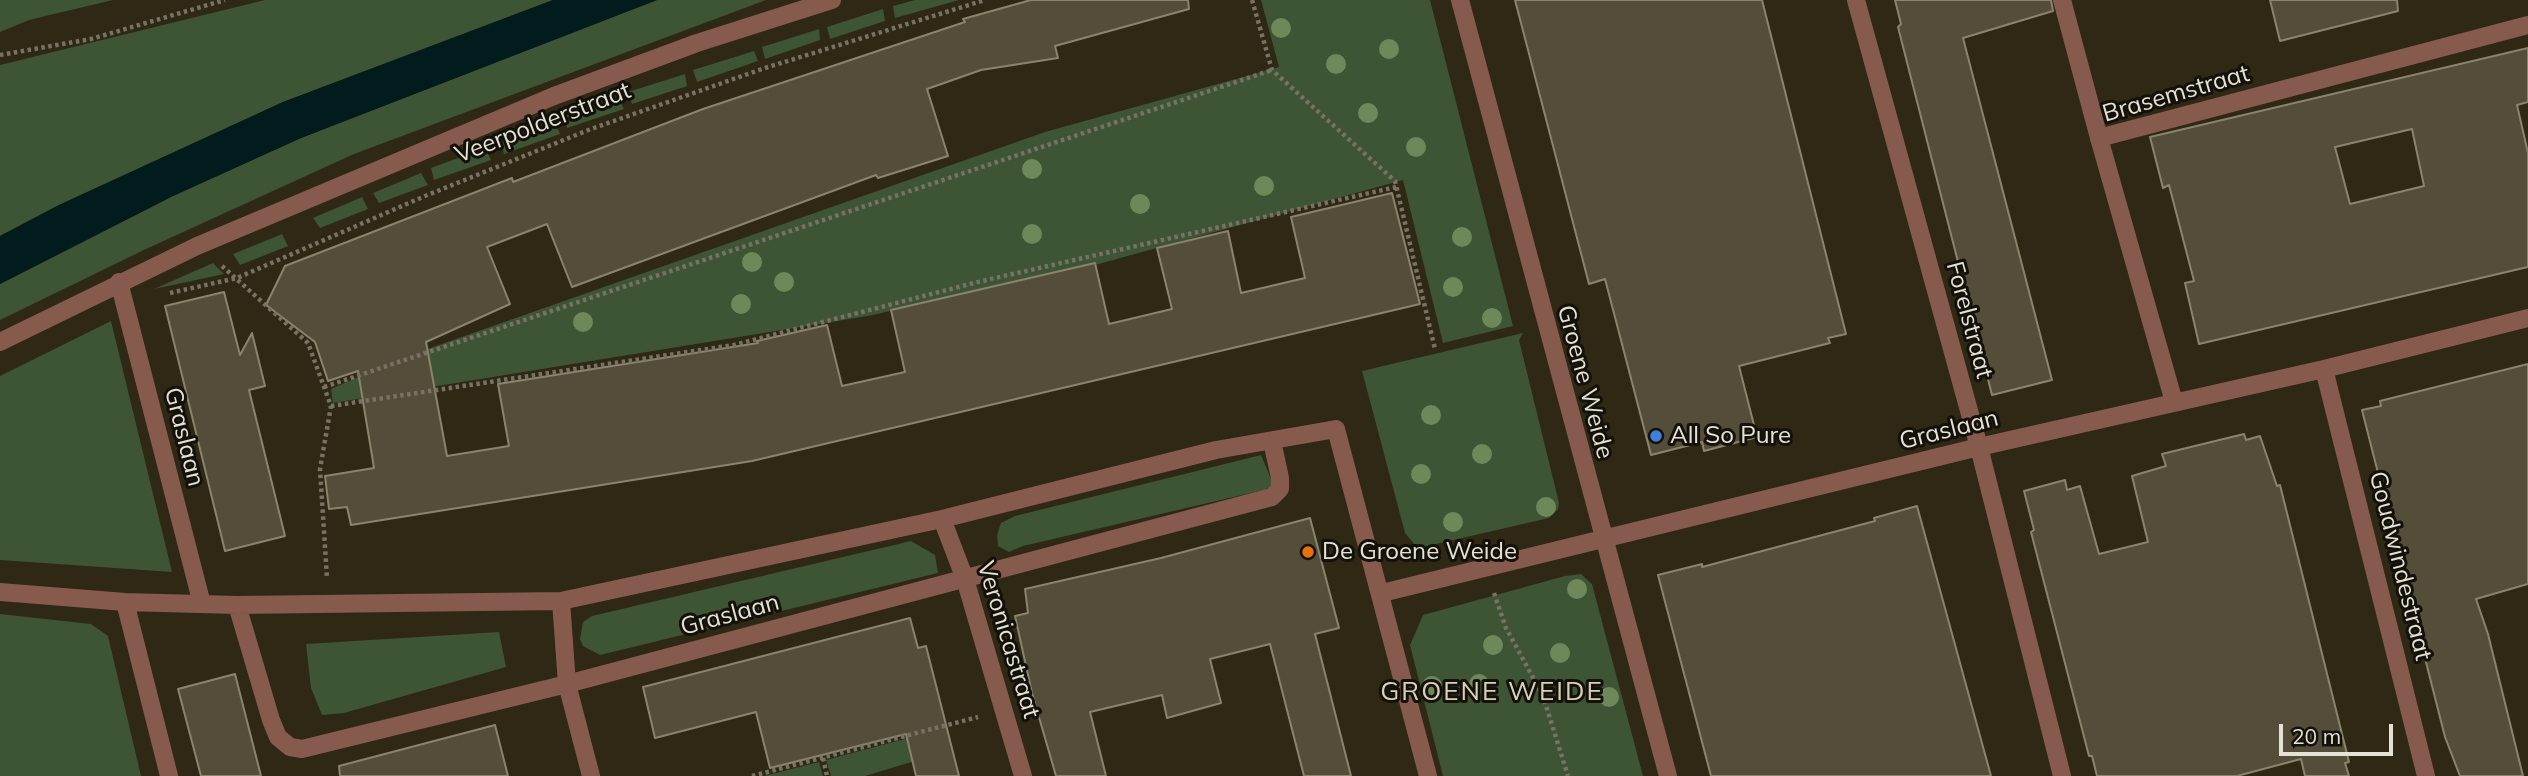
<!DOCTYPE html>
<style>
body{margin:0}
#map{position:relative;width:2528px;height:776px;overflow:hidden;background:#2e2815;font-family:Mulish,sans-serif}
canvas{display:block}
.scale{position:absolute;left:2279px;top:724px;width:114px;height:32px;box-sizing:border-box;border:4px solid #e5e2d5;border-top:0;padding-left:9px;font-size:21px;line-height:24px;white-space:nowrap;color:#e5e2d5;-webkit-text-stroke:5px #131109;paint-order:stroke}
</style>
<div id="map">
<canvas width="2528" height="776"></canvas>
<div class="scale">20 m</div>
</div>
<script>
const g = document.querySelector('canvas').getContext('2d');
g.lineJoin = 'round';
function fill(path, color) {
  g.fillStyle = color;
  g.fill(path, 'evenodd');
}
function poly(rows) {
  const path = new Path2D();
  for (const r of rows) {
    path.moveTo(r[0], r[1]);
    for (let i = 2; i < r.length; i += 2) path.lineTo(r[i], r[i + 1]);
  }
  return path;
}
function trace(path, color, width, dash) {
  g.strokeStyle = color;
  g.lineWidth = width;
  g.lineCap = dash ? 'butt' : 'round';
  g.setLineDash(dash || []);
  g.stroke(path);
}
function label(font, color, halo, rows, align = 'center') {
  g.font = font + ' Mulish,sans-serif';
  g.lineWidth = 6;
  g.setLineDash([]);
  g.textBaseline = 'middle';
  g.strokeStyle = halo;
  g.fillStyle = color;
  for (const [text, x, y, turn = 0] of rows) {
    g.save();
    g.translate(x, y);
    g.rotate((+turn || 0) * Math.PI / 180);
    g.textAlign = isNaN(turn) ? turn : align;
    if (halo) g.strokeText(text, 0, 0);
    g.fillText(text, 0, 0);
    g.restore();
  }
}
fill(poly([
 [0,0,113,0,29,20,0,32],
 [265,0,553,0,283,102,59,205,0,236,0,65],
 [657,0,766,0,354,154,146,249,0,320,0,284,173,196,301,138],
 [915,0,959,0,895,18,893,6],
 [1261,0,1430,0,1513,326,1443,343,1403,180,1095,265,868,316,333,403,331,389,399,359,1045,132,1279,67],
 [883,9,885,21,830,39,827,27],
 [819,29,820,40,765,59,762,47],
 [754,51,758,61,697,82,693,70],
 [685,74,687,86,632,104,628,92],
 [618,97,624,109,567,128,564,116],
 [555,122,560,134,504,154,501,142],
 [485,148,491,160,434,180,431,168],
 [421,173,428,185,379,203,373,193],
 [362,197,368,209,320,228,313,218],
 [282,234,288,246,240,265,233,254],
 [213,263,224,274,154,289],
 [111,321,172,572,0,560,0,376],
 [1523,333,1519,340,1559,503,1558,509,1549,518,1423,547,1415,545,1405,533,1362,371],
 [1261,455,1274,486,1264,490,1023,546,1009,552,998,546,997,535,1001,523,1015,516],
 [911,541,935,555,938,573,600,655,583,646,580,639,583,622,592,616],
 [1581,574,1592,584,1643,776,1443,776,1410,645,1423,615,1565,576],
 [0,614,91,624,108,636,141,776,0,776],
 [499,632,506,667,344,713,322,715,311,688,306,644],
 [912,737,918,760,865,776,831,776,826,760],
 [819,762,823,776,764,776]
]), '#3d5435');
fill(poly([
 [553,0,657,0,301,138,173,196,0,284,0,236,59,205,283,102]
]), '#021b1d');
const building = poly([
 [1031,0,1188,0,1189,9,1055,46,1058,58,981,70,927,89,948,156,878,178,876,175,572,287,547,224,487,247,510,304,426,342,447,456,509,446,498,384,758,343,757,341,827,325,842,386,905,372,891,310,1095,263,1109,324,1172,309,1157,248,1228,231,1241,293,1305,278,1291,217,1392,193,1420,304,752,461,351,525,347,507,329,509,325,476,374,468,358,371,328,381,315,342,266,305,285,266,512,178,513,182,703,109,965,22,963,19,1031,0],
 [1515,0,1762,0,1846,334,1828,338,1830,343,1739,366,1757,437,1704,451,1702,442,1651,455,1605,279,1589,284,1515,0],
 [1895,0,2051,0,2053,11,1963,38,2052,380,1992,395,1898,27,1901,24,1895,0],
 [2270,0,2397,0,2398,11,2280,41,2270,0],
 [2528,48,2528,102,2517,105,2528,153,2528,267,2199,344,2185,283,2194,281,2169,185,2163,188,2150,137,2528,48],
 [2412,129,2424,186,2350,204,2335,147,2412,129],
 [224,292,240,355,252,333,265,386,249,390,285,536,225,551,165,306,224,292],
 [2528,364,2528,584,2476,599,2488,634,2523,776,2460,776,2445,737,2362,410,2381,406,2380,401,2528,364],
 [2244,434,2246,440,2260,436,2277,486,2280,485,2349,762,2345,763,2349,776,2305,776,2301,759,2237,776,2097,776,2092,756,2089,756,2031,532,2034,530,2024,491,2065,480,2067,490,2080,486,2099,554,2148,542,2132,476,2166,466,2162,454,2244,434],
 [1917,506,1991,776,1711,776,1658,575,1702,564,1702,567,1875,521,1874,518,1917,506],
 [1310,518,1339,628,1315,634,1351,776,1304,776,1270,644,1210,659,1221,703,1167,718,1162,695,1090,712,1106,776,1056,776,1032,693,1015,616,1028,613,1025,589,1161,558,1310,518],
 [910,618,918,648,926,646,959,776,916,776,906,734,770,768,756,712,655,738,643,687,910,618],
 [235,674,261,776,201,776,178,689,235,674],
 [495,725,508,776,340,776,339,766,495,725]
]);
fill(building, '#534d39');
trace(building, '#8a846d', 2);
trace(poly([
 [1252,0,1272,70,1395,181,1435,349],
 [0,55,91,39,225,0],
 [222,266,308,343,331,406,320,469,327,578],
 [170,293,237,278,425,196,591,129,765,68,985,0],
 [324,387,1272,70],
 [331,406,734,345,982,281,1396,187],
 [1494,593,1506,628,1543,696,1568,776],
 [823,758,827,776],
 [752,776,978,717]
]), '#777262', 4.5, [3.5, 3.5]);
trace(poly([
 [2062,0,2099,138]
]), '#875a4e', 18);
trace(poly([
 [1460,0,1668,776],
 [1856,0,1979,447,2062,776],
 [119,282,202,604],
 [0,342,197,246,554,96,697,43,832,0],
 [2324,369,2426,776],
 [2174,402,2099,138,2528,25],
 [942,519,965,579,1023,776],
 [0,592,125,602,237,605,561,601,942,519,1216,450,1336,429,1428,776],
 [1382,593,1979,447,2324,369,2528,318],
 [561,601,567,684,591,776],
 [125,602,169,776],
 [237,605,271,720,278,737,290,747,302,749,567,684,1272,497,1280,489,1280,478,1272,441]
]), '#875a4e', 18);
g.fillStyle = '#6f885a';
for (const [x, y] of [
 [1281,28],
 [1389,49],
 [1336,64],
 [1368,113],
 [1416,147],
 [1032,169],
 [1264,186],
 [1140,204],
 [1032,234],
 [1462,237],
 [752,262],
 [784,282],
 [1453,287],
 [741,304],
 [1492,318],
 [583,322],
 [1431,415],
 [1482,454],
 [1421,474],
 [1546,507],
 [1453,522],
 [1577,589],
 [1493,645],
 [1560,653],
 [1479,684],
 [1432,686],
 [1609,697]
]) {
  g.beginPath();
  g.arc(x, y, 10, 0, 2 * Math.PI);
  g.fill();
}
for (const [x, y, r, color] of [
 [1656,436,7,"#3f7fe0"],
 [1308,552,7,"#e8710a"]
]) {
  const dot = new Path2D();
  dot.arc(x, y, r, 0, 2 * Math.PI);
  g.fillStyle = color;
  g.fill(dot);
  trace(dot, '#131109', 2.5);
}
label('24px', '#e5e2d5', '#131109', [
 ["Brasemstraat",2176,94,-16],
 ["Veerpolderstraat",543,123,-21],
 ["Forelstraat",1969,320,75],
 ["Groene Weide",1585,382,75],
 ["Graslaan",1949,430,-14],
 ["Graslaan",184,437,76],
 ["Goudwindestraat",2400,566,76],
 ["Graslaan",730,615,-15],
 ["Veronicastraat",1008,640,73]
]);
label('24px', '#e5e2d5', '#131109', [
 ["All So Pure",1670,436],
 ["De Groene Weide",1322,552]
], 'left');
g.letterSpacing = '2px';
label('26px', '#d7d1b9', '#131109', [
 ["GROENE WEIDE",1492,692]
]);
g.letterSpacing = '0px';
</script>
